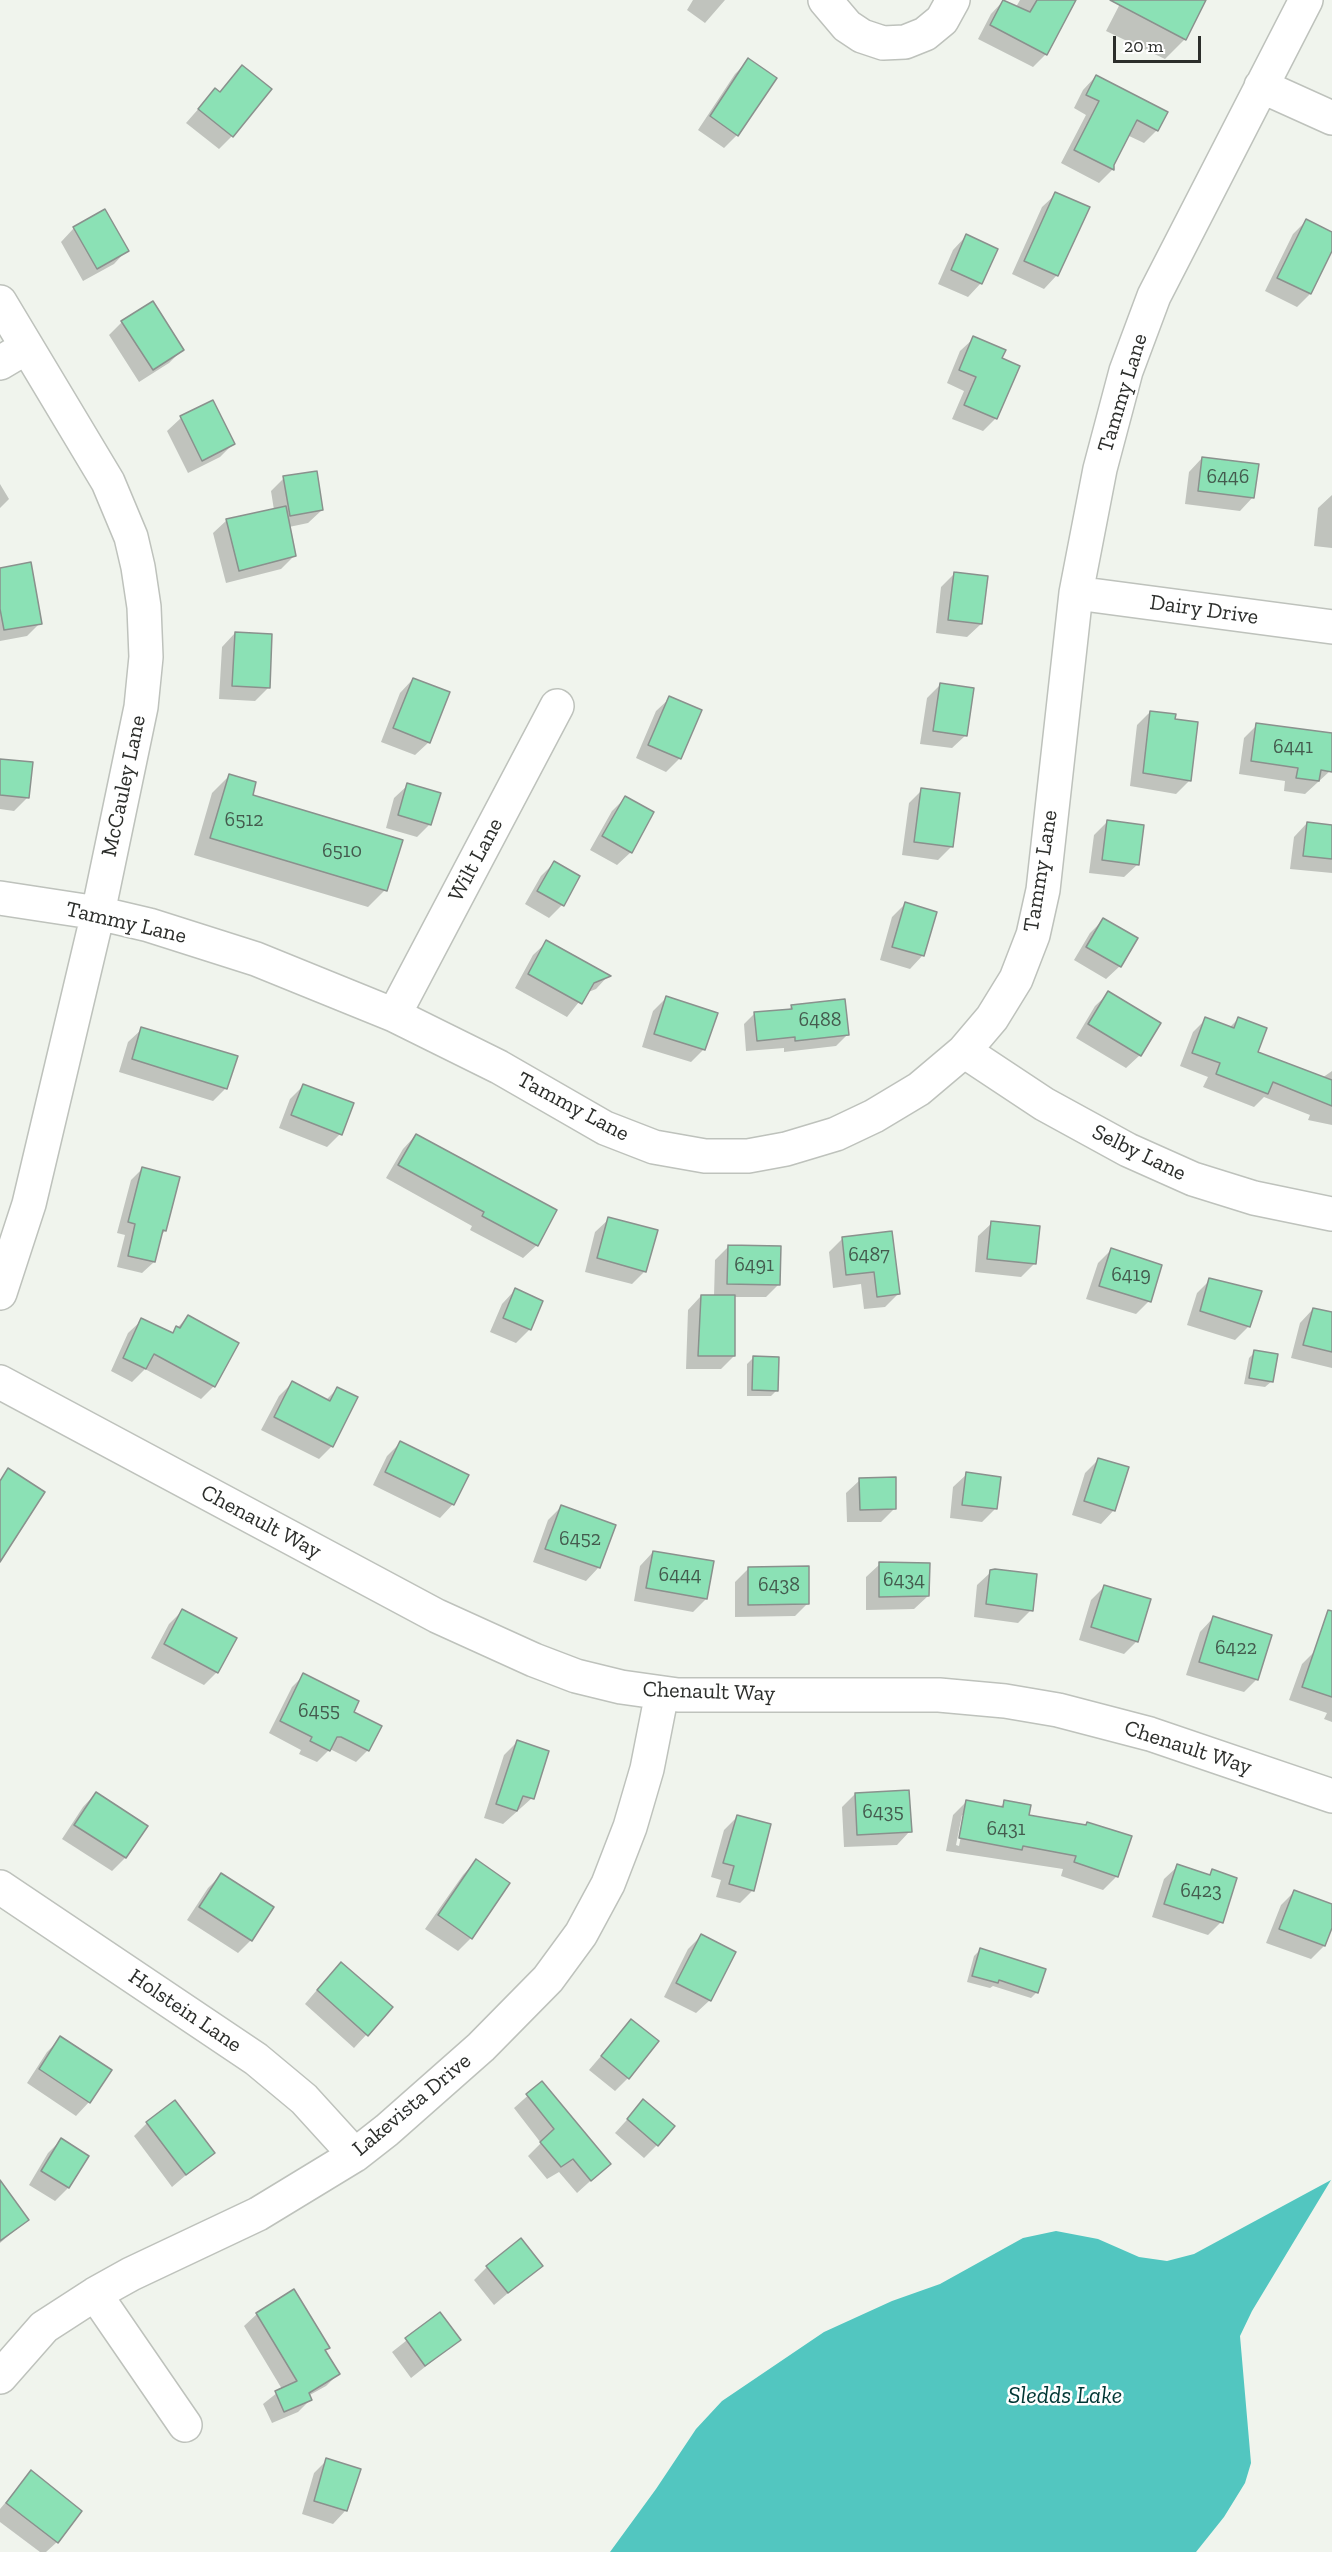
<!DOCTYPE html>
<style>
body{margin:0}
#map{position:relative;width:1332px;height:2552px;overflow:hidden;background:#f0f4ed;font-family:"Zilla Slab",serif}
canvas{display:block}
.scale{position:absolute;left:1113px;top:36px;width:88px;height:27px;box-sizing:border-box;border:3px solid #2c2e2b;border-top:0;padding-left:8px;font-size:18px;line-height:21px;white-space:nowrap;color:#2c2e2b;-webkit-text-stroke:4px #fff;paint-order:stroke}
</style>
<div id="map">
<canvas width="1332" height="2552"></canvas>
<div class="scale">20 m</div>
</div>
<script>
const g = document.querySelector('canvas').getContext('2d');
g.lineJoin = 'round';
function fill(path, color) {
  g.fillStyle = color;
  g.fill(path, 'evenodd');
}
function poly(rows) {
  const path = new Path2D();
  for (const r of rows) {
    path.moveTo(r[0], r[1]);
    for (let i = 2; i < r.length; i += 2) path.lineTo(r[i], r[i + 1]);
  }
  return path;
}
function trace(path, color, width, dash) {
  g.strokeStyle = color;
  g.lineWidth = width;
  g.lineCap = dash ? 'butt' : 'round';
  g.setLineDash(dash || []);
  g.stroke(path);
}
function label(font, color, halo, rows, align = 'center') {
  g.font = font + ' "Zilla Slab",serif';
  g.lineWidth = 5;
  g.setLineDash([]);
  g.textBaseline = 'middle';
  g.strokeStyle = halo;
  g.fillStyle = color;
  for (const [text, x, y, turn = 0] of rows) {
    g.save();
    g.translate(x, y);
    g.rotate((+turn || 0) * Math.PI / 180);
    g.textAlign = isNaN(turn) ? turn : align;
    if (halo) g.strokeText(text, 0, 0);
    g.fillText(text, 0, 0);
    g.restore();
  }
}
fill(poly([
 [1331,2180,1252,2311,1240,2336,1251,2463,1245,2483,1224,2517,1196,2552,610,2552,656,2489,696,2429,722,2401,824,2332,892,2301,940,2284,1023,2238,1056,2231,1098,2239,1139,2257,1167,2261,1194,2254]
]), '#52c6c0');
fill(poly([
 [693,0,725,0,705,23,687,10],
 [1004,0,1016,7,1020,0,1074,0,1046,54,1033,67,978,39,991,14],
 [1122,0,1205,0,1185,39,1165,59,1106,31],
 [749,60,737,135,724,148,698,130,735,74],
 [242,67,232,136,219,149,186,123,215,90,219,93],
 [1096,76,1157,130,1144,143,1127,135,1112,170,1099,183,1061,163,1086,115,1074,108,1083,90],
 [1056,194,1057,275,1044,289,1012,274,1042,207],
 [1306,221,1332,233,1332,248,1310,294,1297,307,1265,291,1293,234],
 [74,228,127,250,114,264,83,281,61,242],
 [966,236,981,283,968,297,938,284,953,250],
 [122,322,182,350,169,363,139,382,109,335],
 [974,338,1000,359,996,418,983,431,952,419,964,391,947,383,960,351],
 [212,402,233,444,220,457,188,473,167,431,181,418],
 [1202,458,1253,497,1240,511,1185,504,1189,472],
 [284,478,322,510,308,523,289,527,294,556,281,569,226,583,213,533,227,520,274,510,271,491],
 [0,484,9,499,0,508],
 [1332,495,1332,548,1314,546,1318,508],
 [0,569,40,623,27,636,0,641],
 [955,573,981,624,967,637,936,633,941,587],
 [235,633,268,688,255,701,219,699,222,647],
 [413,679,429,742,415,755,381,742,400,693],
 [940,685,966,735,952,748,920,744,927,698],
 [670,698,680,758,666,772,636,758,656,711],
 [1150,712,1174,721,1190,780,1176,794,1130,786,1137,725],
 [1257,725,1332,735,1330,771,1305,794,1284,791,1285,781,1239,774,1244,738],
 [0,761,28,797,14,811,0,809],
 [229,776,251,796,385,890,368,907,194,855,212,793],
 [408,785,430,824,417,837,386,828,394,798],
 [922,790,951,847,938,860,902,855,909,803],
 [625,798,631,852,617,865,590,850,612,811],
 [1108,821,1138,864,1124,877,1089,873,1094,835],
 [1307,823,1332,826,1332,873,1290,869,1294,837],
 [554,863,562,905,549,918,525,904,541,876],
 [905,904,923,955,910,969,880,960,892,917],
 [1103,920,1120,966,1106,979,1074,960,1090,933],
 [547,942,608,976,596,989,586,993,567,1017,515,988,533,955],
 [1109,993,1140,1055,1126,1068,1076,1038,1095,1006],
 [666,998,704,1049,691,1062,642,1047,653,1011],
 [792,1006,847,1035,836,1046,784,1052,784,1048,746,1051,744,1024,755,1013,787,1011],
 [1206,1019,1229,1028,1238,1019,1256,1053,1322,1078,1332,1071,1332,1125,1308,1120,1310,1115,1264,1097,1254,1107,1203,1087,1208,1077,1180,1066,1193,1032],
 [142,1029,226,1088,213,1101,119,1072,128,1042],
 [303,1086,340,1134,327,1147,279,1128,290,1099],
 [416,1135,537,1245,523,1258,470,1230,472,1226,386,1178,403,1149],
 [142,1169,165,1231,160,1236,154,1262,142,1273,117,1267,125,1235,117,1233,131,1180],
 [609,1219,645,1271,632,1284,585,1272,595,1232],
 [992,1223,1035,1263,1021,1277,975,1272,978,1236],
 [842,1239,899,1293,885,1307,864,1309,861,1284,833,1288,829,1252],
 [728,1247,779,1284,766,1297,734,1297,734,1356,721,1369,686,1369,688,1310,701,1296,714,1296,715,1260],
 [1111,1250,1149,1301,1136,1314,1086,1299,1098,1263],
 [1210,1280,1249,1326,1235,1340,1187,1325,1197,1293],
 [515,1290,541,1302,530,1329,516,1343,490,1332,502,1304],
 [1313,1309,1332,1314,1332,1368,1291,1358,1300,1323],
 [188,1317,214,1386,201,1399,145,1369,132,1382,111,1371,128,1333,142,1320,171,1334],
 [1255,1352,1272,1381,1265,1387,1244,1384,1249,1358],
 [753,1358,777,1390,771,1396,747,1396,747,1364],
 [292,1383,326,1400,337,1389,332,1446,319,1459,261,1430,279,1396],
 [400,1443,453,1504,440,1518,373,1485,387,1456],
 [1099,1459,1114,1510,1101,1524,1072,1515,1085,1473],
 [967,1474,995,1509,982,1522,950,1518,953,1487],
 [860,1480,894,1509,881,1522,847,1522,846,1493],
 [561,1507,599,1567,586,1581,533,1562,548,1520],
 [653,1552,706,1599,693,1612,634,1601,640,1566],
 [880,1564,928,1596,914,1609,866,1610,866,1577],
 [749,1568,808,1603,795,1616,735,1617,735,1582],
 [991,1572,1031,1610,1018,1623,974,1617,977,1585],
 [1104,1587,1137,1641,1124,1654,1079,1640,1091,1600],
 [182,1611,217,1672,204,1685,151,1658,169,1624],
 [1213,1618,1257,1679,1244,1692,1186,1675,1200,1632],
 [1315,1651,1332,1657,1332,1722,1324,1719,1327,1713,1289,1700,1302,1664],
 [304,1675,352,1712,368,1750,356,1762,330,1749,317,1762,299,1754,301,1750,269,1733,292,1687],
 [517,1742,532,1798,503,1824,484,1818,504,1755],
 [96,1793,125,1858,112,1871,62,1839,83,1807],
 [855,1794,910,1831,897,1845,844,1847,842,1807],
 [966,1802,999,1808,1005,1802,1027,1816,1084,1826,1087,1823,1117,1876,1103,1890,1061,1876,1063,1869,946,1851,953,1815],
 [962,1815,965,1815,959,1846,956,1845],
 [737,1817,753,1890,740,1903,716,1897,721,1880,711,1877,724,1830],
 [476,1861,471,1938,458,1951,425,1929,463,1875],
 [1178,1866,1208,1876,1213,1871,1221,1922,1208,1935,1152,1917,1164,1879],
 [221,1875,251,1940,238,1953,187,1920,208,1888],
 [1294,1892,1332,1905,1332,1924,1324,1946,1311,1959,1266,1943,1281,1905],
 [701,1936,710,2000,696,2013,664,1997,688,1949],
 [980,1950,1037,1992,1031,1998,993,1986,990,1988,967,1982,974,1956],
 [328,1977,367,2034,354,2048,305,2004],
 [631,2021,628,2078,615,2091,589,2070],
 [61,2038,89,2102,76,2116,27,2083,47,2052],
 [542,2083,609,2164,577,2193,559,2172,547,2179,528,2156,541,2143,514,2108],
 [644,2101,657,2145,644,2158,615,2133],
 [147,2123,213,2152,172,2187,134,2136],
 [61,2140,87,2156,68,2188,55,2201,29,2185,48,2153],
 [0,2200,27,2220,0,2243],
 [541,2265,494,2305,474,2280,487,2267],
 [294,2291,328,2348,324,2351,338,2374,326,2386,308,2396,310,2400,298,2412,272,2423,263,2404,282,2389,244,2326,257,2314],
 [440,2314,459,2340,411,2378,392,2352],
 [327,2460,346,2510,333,2524,302,2514,314,2473],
 [31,2472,57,2542,46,2552,40,2552,0,2522,0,2509]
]), '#0003');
const building = poly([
 [1003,0,1030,12,1037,0,1076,0,1047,55,990,25,1003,0],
 [1110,0,1206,0,1186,40,1110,0],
 [748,58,777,78,738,136,710,116,748,58],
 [242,65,272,89,233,137,198,109,215,88,220,92,242,65],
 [1096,75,1168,112,1158,131,1137,120,1114,165,1114,170,1074,150,1099,101,1086,95,1096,75],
 [1055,192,1090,207,1058,276,1024,261,1055,192],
 [105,209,129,251,97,269,73,227,105,209],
 [1306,219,1332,232,1332,251,1311,294,1277,278,1306,219],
 [966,234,998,249,982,284,951,270,966,234],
 [153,301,184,350,153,370,121,321,153,301],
 [973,336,1006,350,1002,358,1020,366,997,419,964,405,976,377,959,370,973,336],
 [213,400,235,444,202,461,180,416,213,400],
 [1202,457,1259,464,1254,498,1198,491,1202,457],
 [317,471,323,510,290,516,283,476,317,471],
 [286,506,296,556,239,571,226,519,286,506],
 [31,562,42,624,4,630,0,609,0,568,31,562],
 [954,572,988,576,982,624,948,620,954,572],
 [235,632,272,634,270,688,232,686,235,632],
 [413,678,450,692,430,743,393,728,413,678],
 [940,683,974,688,967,736,933,731,940,683],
 [669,696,702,710,681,759,648,745,669,696],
 [1150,711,1176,714,1175,719,1198,722,1191,781,1143,773,1150,711],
 [1256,723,1332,733,1332,772,1321,770,1319,781,1296,778,1298,768,1251,761,1256,723],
 [0,759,33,762,29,798,0,795,0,759],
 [229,774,256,782,253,795,403,840,387,891,210,838,229,774],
 [407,783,441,793,431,825,398,815,407,783],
 [921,788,960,793,953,847,914,842,921,788],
 [625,796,654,812,632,853,602,836,625,796],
 [1107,820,1144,825,1139,865,1102,860,1107,820],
 [1307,822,1332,825,1332,859,1303,856,1307,822],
 [554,861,580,876,564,906,537,891,554,861],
 [905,902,937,912,924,956,892,947,905,902],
 [1103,918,1138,938,1121,967,1086,947,1103,918],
 [546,940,611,976,594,983,582,1004,528,974,546,940],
 [1108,991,1161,1023,1141,1056,1088,1024,1108,991],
 [666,996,718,1013,705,1050,654,1034,666,996],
 [845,999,849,1035,795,1041,795,1037,757,1041,754,1012,792,1009,791,1005,845,999],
 [1205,1017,1234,1028,1238,1017,1267,1028,1258,1052,1332,1080,1332,1106,1273,1082,1268,1094,1216,1074,1220,1063,1192,1053,1205,1017],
 [141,1027,238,1056,227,1089,132,1059,141,1027],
 [303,1084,354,1103,342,1135,291,1115,303,1084],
 [416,1134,557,1210,538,1246,482,1216,484,1212,398,1165,416,1134],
 [142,1167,180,1177,166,1231,163,1230,155,1262,128,1256,135,1224,128,1222,142,1167],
 [608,1217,658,1230,646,1272,597,1258,608,1217],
 [991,1221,1040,1226,1036,1264,987,1259,991,1221],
 [892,1231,900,1294,877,1297,874,1272,846,1275,842,1237,892,1231],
 [728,1245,781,1246,780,1285,727,1284,728,1245],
 [1111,1248,1162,1265,1151,1302,1099,1286,1111,1248],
 [1209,1278,1262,1291,1250,1327,1200,1311,1209,1278],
 [515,1288,543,1301,531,1330,503,1318,515,1288],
 [701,1295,735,1295,735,1356,698,1356,701,1295],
 [1313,1308,1332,1312,1332,1352,1303,1345,1313,1308],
 [188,1315,239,1343,215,1387,154,1354,146,1369,123,1358,141,1318,173,1333,176,1326,180,1328,188,1315],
 [1254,1350,1278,1354,1273,1382,1249,1378,1254,1350],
 [753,1356,779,1357,778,1391,752,1390,753,1356],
 [292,1381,330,1401,337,1387,358,1397,333,1447,274,1417,292,1381],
 [400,1441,469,1475,454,1505,385,1472,400,1441],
 [1098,1458,1129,1467,1115,1511,1084,1501,1098,1458],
 [8,1468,45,1492,0,1562,0,1481,8,1468],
 [966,1472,1001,1477,997,1509,962,1505,966,1472],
 [896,1477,896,1509,860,1510,859,1478,896,1477],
 [561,1505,616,1525,600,1568,545,1549,561,1505],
 [653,1551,714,1561,707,1599,646,1588,653,1551],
 [879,1562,930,1563,929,1596,879,1597,879,1562],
 [809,1566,809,1604,748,1605,748,1567,809,1566],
 [995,1569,1037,1574,1033,1611,986,1604,990,1570,995,1569],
 [1104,1585,1151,1599,1138,1642,1091,1627,1104,1585],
 [182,1609,237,1638,218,1673,164,1644,182,1609],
 [1328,1610,1332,1611,1332,1697,1302,1687,1328,1610],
 [1213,1616,1272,1635,1258,1680,1199,1662,1213,1616],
 [303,1673,359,1701,354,1712,382,1726,369,1751,341,1737,337,1737,330,1751,310,1741,312,1737,280,1721,303,1673],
 [517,1740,549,1751,534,1799,523,1796,517,1811,496,1804,517,1740],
 [909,1790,912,1832,857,1835,855,1793,909,1790],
 [96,1792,148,1826,126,1858,74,1825,96,1792],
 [966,1800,1003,1807,1004,1800,1031,1805,1029,1815,1086,1825,1087,1822,1132,1836,1118,1877,1074,1862,1076,1856,1023,1846,1022,1850,959,1838,966,1800],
 [737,1815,771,1824,754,1891,729,1884,734,1866,723,1863,737,1815],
 [476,1859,510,1883,472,1939,438,1915,476,1859],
 [1177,1864,1210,1875,1212,1869,1237,1878,1223,1923,1164,1904,1177,1864],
 [221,1873,274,1907,252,1941,199,1907,221,1873],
 [1294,1890,1332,1904,1332,1928,1325,1946,1279,1929,1294,1890],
 [701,1934,736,1952,711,2001,676,1983,701,1934],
 [980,1948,1046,1969,1038,1993,999,1980,998,1983,972,1976,980,1948],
 [341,1962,393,2007,368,2036,317,1990,341,1962],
 [631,2019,659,2041,629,2079,601,2056,631,2019],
 [60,2036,112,2070,90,2103,39,2069,60,2036],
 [542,2081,611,2164,591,2181,573,2159,561,2167,540,2142,554,2129,526,2094,542,2081],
 [643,2099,675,2126,658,2146,627,2119,643,2099],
 [175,2100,215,2153,186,2175,146,2122,175,2100],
 [61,2138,89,2156,69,2188,41,2171,61,2138],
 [0,2180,29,2220,0,2241,0,2180],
 [521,2238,543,2266,508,2293,486,2266,521,2238],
 [294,2289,330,2348,325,2350,340,2374,309,2393,312,2400,284,2412,275,2391,297,2381,256,2313,294,2289],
 [440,2312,461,2340,425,2366,405,2338,440,2312],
 [326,2458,361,2469,347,2511,314,2501,326,2458],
 [31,2470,82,2511,58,2543,6,2503,31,2470]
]);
fill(building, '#8be1b5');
trace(building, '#8a918d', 1.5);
const minor = poly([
 [825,0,847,26,862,36,883,43,905,42,925,34,942,20,953,0],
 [1261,86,1332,118],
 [0,302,108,482,131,537,138,567,144,607,146,657,141,707,98,913,29,1204,0,1293],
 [0,363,27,347],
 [1076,593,1332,627],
 [0,898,98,913,149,925,256,959,394,1015,499,1067,605,1128,654,1147,705,1156,748,1156,786,1149,836,1134,874,1116,919,1089,964,1051,992,1018,1016,979,1033,935,1043,890,1076,593,1100,469,1126,371,1154,296,1306,0],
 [394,1015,557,706],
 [964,1051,1044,1104,1128,1150,1193,1179,1254,1198,1332,1214],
 [0,1382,437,1616,534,1660,576,1676,621,1687,678,1695,939,1695,1005,1701,1058,1710,1150,1734,1332,1796],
 [0,1887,256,2059,304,2099,355,2155],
 [95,2294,185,2425],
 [0,2377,44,2327,95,2294,131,2274,258,2214,355,2155,387,2130,481,2047,548,1979,581,1934,608,1884,630,1827,647,1769,662,1693]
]);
trace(minor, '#bec2bc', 36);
trace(minor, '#fff', 33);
label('20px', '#445b4e', null, [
 ["6446",1228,477],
 ["6441",1293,747],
 ["6512",244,820],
 ["6510",342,851],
 ["6488",820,1020],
 ["6487",869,1255],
 ["6491",754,1265],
 ["6419",1131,1275],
 ["6452",580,1539],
 ["6444",680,1575],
 ["6434",904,1580],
 ["6438",779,1585],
 ["6422",1236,1648],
 ["6455",319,1711],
 ["6435",883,1812],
 ["6431",1006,1829],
 ["6423",1201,1891]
]);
label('22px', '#2c2e2b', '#fff', [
 ["Tammy Lane",1123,393,-73],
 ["Dairy Drive",1204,610,8],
 ["McCauley Lane",124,786,-78],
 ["Wilt Lane",476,860,-62],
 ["Tammy Lane",1041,871,-81],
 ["Tammy Lane",126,923,13],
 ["Tammy Lane",573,1107,28],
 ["Selby Lane",1139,1153,26],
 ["Chenault Way",261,1522,28],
 ["Chenault Way",709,1692,2],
 ["Chenault Way",1188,1748,18],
 ["Holstein Lane",185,2011,34],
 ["Lakevista Drive",412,2105,-40]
]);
label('italic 24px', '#003735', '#fff', [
 ["Sledds Lake",1065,2396]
]);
</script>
